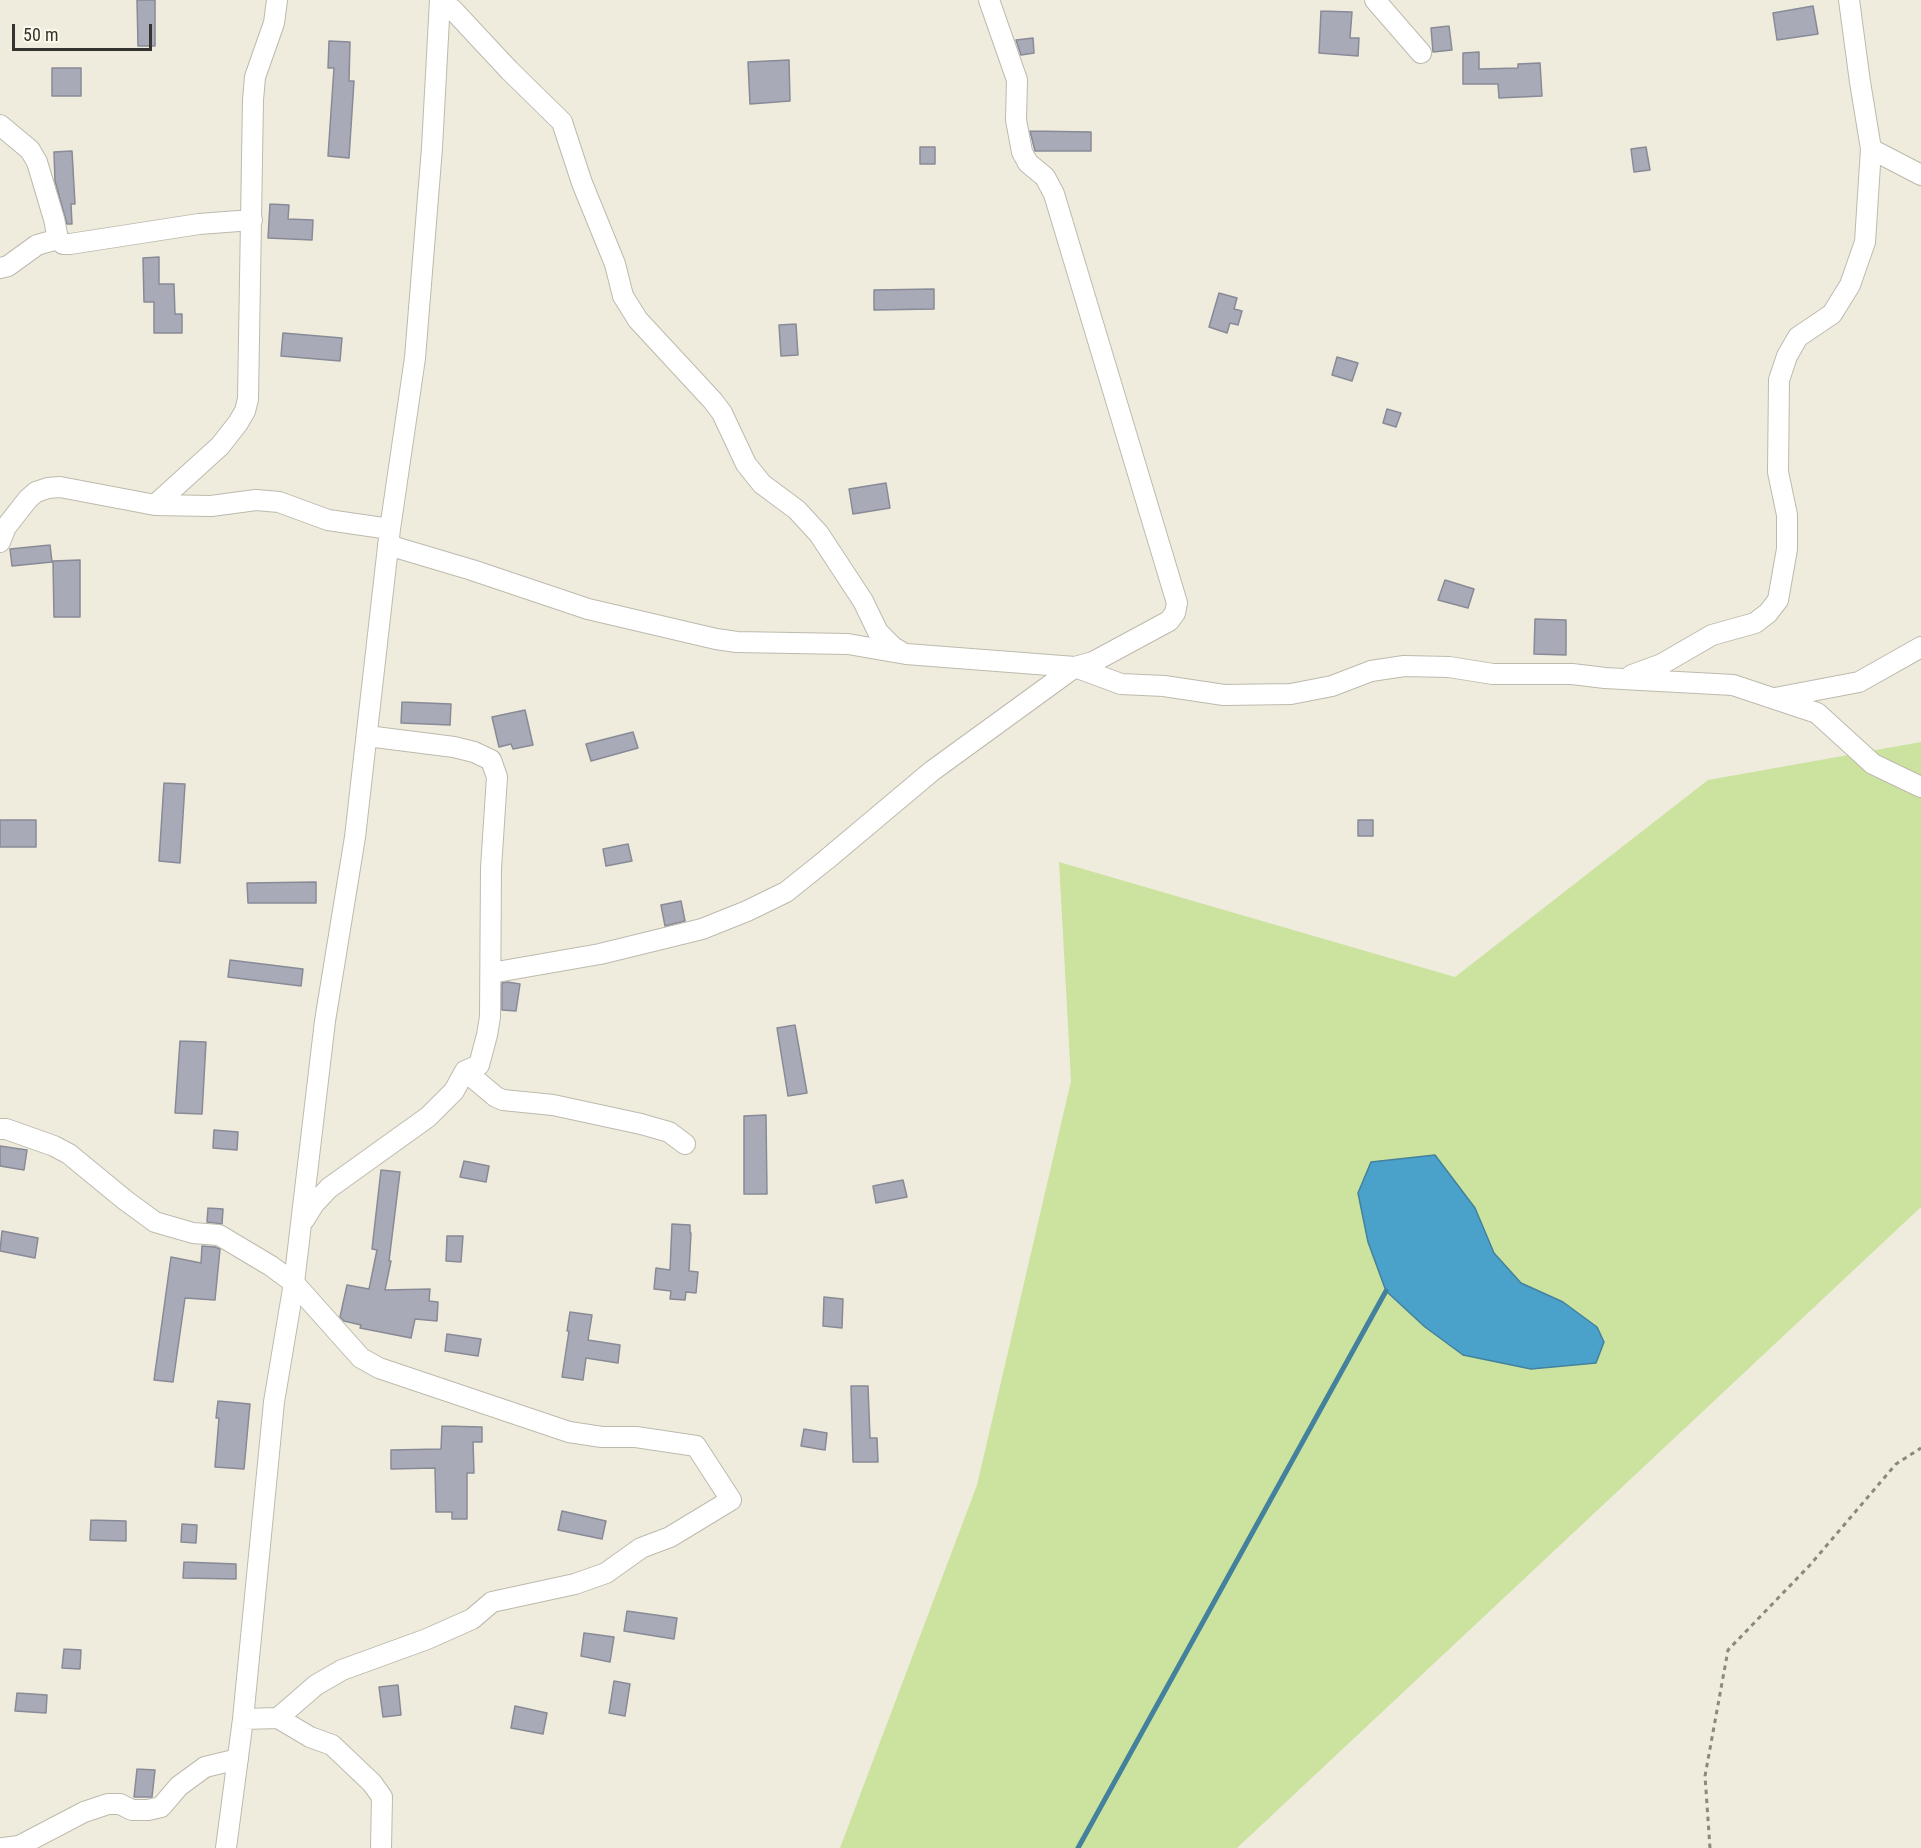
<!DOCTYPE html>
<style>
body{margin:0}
#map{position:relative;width:1921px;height:1848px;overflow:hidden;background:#efecde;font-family:"Roboto Condensed",sans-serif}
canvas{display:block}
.scale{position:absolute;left:12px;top:24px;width:140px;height:27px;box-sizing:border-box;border:3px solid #34332e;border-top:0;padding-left:8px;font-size:18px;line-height:21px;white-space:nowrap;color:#34332e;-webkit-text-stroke:4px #fcf9ec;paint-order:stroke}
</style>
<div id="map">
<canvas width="1921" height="1848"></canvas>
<div class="scale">50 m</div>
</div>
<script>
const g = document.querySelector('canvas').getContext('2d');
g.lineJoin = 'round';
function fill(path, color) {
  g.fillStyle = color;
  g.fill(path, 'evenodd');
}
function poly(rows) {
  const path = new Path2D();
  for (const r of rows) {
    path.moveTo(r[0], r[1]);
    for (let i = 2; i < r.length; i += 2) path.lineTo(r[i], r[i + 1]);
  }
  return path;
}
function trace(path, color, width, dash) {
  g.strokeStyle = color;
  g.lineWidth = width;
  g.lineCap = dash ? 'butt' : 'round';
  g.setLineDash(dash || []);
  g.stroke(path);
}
fill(poly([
 [1921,742,1921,1207,1237,1848,840,1848,977,1485,1071,1081,1059,862,1455,977,1708,780]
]), '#cbe39f');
const water = poly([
 [1435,1155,1475,1208,1494,1253,1521,1283,1563,1302,1597,1327,1604,1342,1596,1363,1531,1369,1463,1355,1425,1327,1386,1291,1368,1242,1358,1193,1371,1162,1435,1155]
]);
fill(water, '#4aa2cb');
trace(water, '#43819c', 1.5);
trace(poly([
 [1078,1848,1386,1291]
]), '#43819c', 5);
const building = poly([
 [137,0,155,0,155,46,138,46,137,0],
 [1813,6,1818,34,1777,40,1773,13,1813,6],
 [1321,11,1352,12,1350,38,1359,38,1358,56,1319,53,1321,11],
 [1449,26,1452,50,1433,52,1431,28,1449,26],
 [1033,38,1034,53,1021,55,1016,40,1033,38],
 [329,41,350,42,349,81,354,81,349,158,328,156,334,68,328,68,329,41],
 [1479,52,1479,69,1518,68,1518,64,1540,63,1542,96,1499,98,1498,84,1463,84,1463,53,1479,52],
 [789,60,790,101,750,104,748,62,789,60],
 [52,68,81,68,81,96,52,96,52,68],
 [1030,131,1091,132,1091,151,1035,151,1030,131],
 [920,147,935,147,935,164,920,164,920,147],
 [1646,147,1650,170,1634,172,1631,149,1646,147],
 [72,151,75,204,71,204,72,224,67,224,55,181,54,152,72,151],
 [270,204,289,205,288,219,313,220,312,240,268,238,270,204],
 [159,257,159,284,174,284,175,314,182,314,182,333,154,333,154,302,144,302,143,258,159,257],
 [934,289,934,309,874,310,874,290,934,289],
 [1219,293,1237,298,1234,309,1242,311,1238,325,1230,323,1227,333,1209,327,1219,293],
 [796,324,798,355,781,356,779,325,796,324],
 [283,333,342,338,340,361,281,356,283,333],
 [1337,357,1358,363,1352,381,1332,375,1337,357],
 [1387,409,1401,413,1396,427,1383,423,1387,409],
 [886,483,890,508,853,514,849,489,886,483],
 [50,545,52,562,12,566,10,549,50,545],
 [80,560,80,617,54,617,53,561,80,560],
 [1445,580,1474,589,1468,608,1438,600,1445,580],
 [1535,619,1566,620,1566,655,1534,654,1535,619],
 [402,702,451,704,450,725,401,723,402,702],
 [525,710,533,745,513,749,511,744,499,747,492,717,525,710],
 [633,732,638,748,591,761,586,744,633,732],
 [164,783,185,784,180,863,159,861,164,783],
 [0,820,36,820,36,847,0,847,0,820],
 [1358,820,1373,820,1373,836,1358,836,1358,820],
 [628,844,632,861,606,866,603,849,628,844],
 [316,882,316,903,248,903,247,883,316,882],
 [681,901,685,921,665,926,661,905,681,901],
 [230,960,303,969,301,986,228,977,230,960],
 [507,982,520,984,516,1011,502,1010,502,983,507,982],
 [795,1025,807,1093,788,1096,777,1028,795,1025],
 [180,1041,206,1042,202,1114,175,1113,180,1041],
 [766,1115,767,1194,744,1194,744,1116,766,1115],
 [214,1130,238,1132,237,1150,213,1148,214,1130],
 [0,1146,27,1150,24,1170,0,1166,0,1146],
 [464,1161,489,1166,486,1182,460,1177,464,1161],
 [381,1170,400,1172,389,1261,391,1261,385,1290,430,1289,429,1301,438,1302,437,1321,415,1319,411,1338,360,1328,361,1325,344,1321,340,1317,347,1285,369,1289,377,1250,372,1249,381,1170],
 [903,1180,907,1197,876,1203,873,1186,903,1180],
 [208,1208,223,1209,222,1224,207,1222,208,1208],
 [672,1224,690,1225,690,1233,691,1233,689,1271,698,1272,696,1293,686,1292,685,1300,670,1299,671,1291,654,1289,656,1268,670,1270,672,1224],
 [2,1231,38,1238,35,1258,0,1251,2,1231],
 [447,1236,463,1236,461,1262,446,1261,447,1236],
 [202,1246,215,1247,220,1249,215,1300,185,1298,173,1382,154,1380,171,1257,201,1263,202,1246],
 [824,1297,843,1299,842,1328,823,1326,824,1297],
 [570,1312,592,1315,588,1340,620,1345,618,1363,586,1358,583,1380,562,1377,569,1331,567,1331,570,1312],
 [447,1334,481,1339,478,1356,445,1351,447,1334],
 [851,1386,868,1386,870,1438,877,1438,878,1462,853,1462,851,1386],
 [218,1401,250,1404,244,1469,215,1467,219,1418,216,1418,218,1401],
 [442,1426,482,1427,482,1442,473,1442,474,1473,467,1473,467,1519,452,1519,452,1512,436,1512,435,1468,391,1469,391,1450,441,1449,442,1426],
 [804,1429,827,1433,825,1450,801,1446,804,1429],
 [562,1511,606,1521,602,1539,558,1530,562,1511],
 [91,1520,126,1521,126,1541,90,1540,91,1520],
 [182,1524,197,1525,196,1543,181,1542,182,1524],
 [184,1562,236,1564,236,1579,183,1578,184,1562],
 [627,1611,677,1618,674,1639,624,1631,627,1611],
 [584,1633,614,1637,610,1662,581,1656,584,1633],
 [64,1649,81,1650,80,1669,62,1668,64,1649],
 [614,1681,630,1684,625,1716,609,1713,614,1681],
 [398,1685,401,1715,383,1717,379,1687,398,1685],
 [17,1693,47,1695,46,1713,15,1711,17,1693],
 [515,1706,547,1713,543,1734,511,1728,515,1706],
 [137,1769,155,1770,152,1797,134,1797,137,1769]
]);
fill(building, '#a9aab7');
trace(building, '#888a96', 1.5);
const minor = poly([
 [441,0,454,11,509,70,562,122,582,183,615,264,623,296,638,320,713,401,722,413,746,464,762,484,797,510,819,534,863,601,878,632,893,647,903,653],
 [1375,0,1421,53],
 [1849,0,1860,82,1871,149,1921,175],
 [0,125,30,150,37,162,54,219,58,239,63,244,70,244,199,224,252,220],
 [0,268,8,266,37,245,58,239],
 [155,505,220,446,238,423,245,411,248,399,253,100,255,77,274,23,277,0],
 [0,542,6,527,28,499,36,492,48,488,60,487,155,505,211,506,256,500,279,502,328,520,390,529],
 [388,545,472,570,588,609,716,639,737,642,848,644,906,654,1075,667,1093,662,1169,621,1175,613,1177,603,1054,194,1045,177,1028,163,1022,152,1016,120,1017,80,989,0],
 [1075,667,1121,684,1164,686,1224,695,1291,694,1332,686,1371,671,1404,666,1449,667,1493,674,1572,674,1605,678,1733,685,1817,713,1873,764,1921,787],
 [1632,675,1662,664,1712,635,1755,623,1768,613,1778,600,1787,549,1787,515,1778,472,1779,380,1787,356,1798,337,1832,314,1850,285,1865,242,1871,149],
 [1775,698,1859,682,1921,647],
 [491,973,600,954,702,929,747,911,786,892,826,860,932,771,1075,667],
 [465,1071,496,1097,503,1100,553,1105,641,1124,669,1132,685,1144],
 [0,1129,6,1129,54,1146,69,1154,125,1200,155,1222,193,1233,219,1235,271,1266,294,1283,361,1358,379,1368,569,1432,602,1437,636,1437,696,1446,731,1500,670,1537,641,1548,606,1573,575,1584,492,1602,472,1619,427,1639,342,1670,316,1685,278,1718],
 [304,1220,314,1204,329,1188,428,1117,454,1091,465,1071,479,1065,487,1035,490,1017,491,868,497,777,491,760,474,752,454,747,367,736],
 [243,1719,278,1718,310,1737,332,1745,372,1783,382,1797,381,1848],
 [3,1848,19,1846,84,1812,108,1804,120,1804,132,1810,148,1810,161,1807,179,1786,205,1767,238,1759],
 [226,1848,243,1719,274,1402,294,1283,325,1021,355,837,390,529,415,358,432,148,440,0]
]);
trace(minor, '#bdbaad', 22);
trace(poly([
 [1710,1848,1705,1776,1728,1650,1810,1565,1896,1464,1921,1448]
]), '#8a887f', 3, [4.5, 4.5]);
trace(minor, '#fff', 20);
</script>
